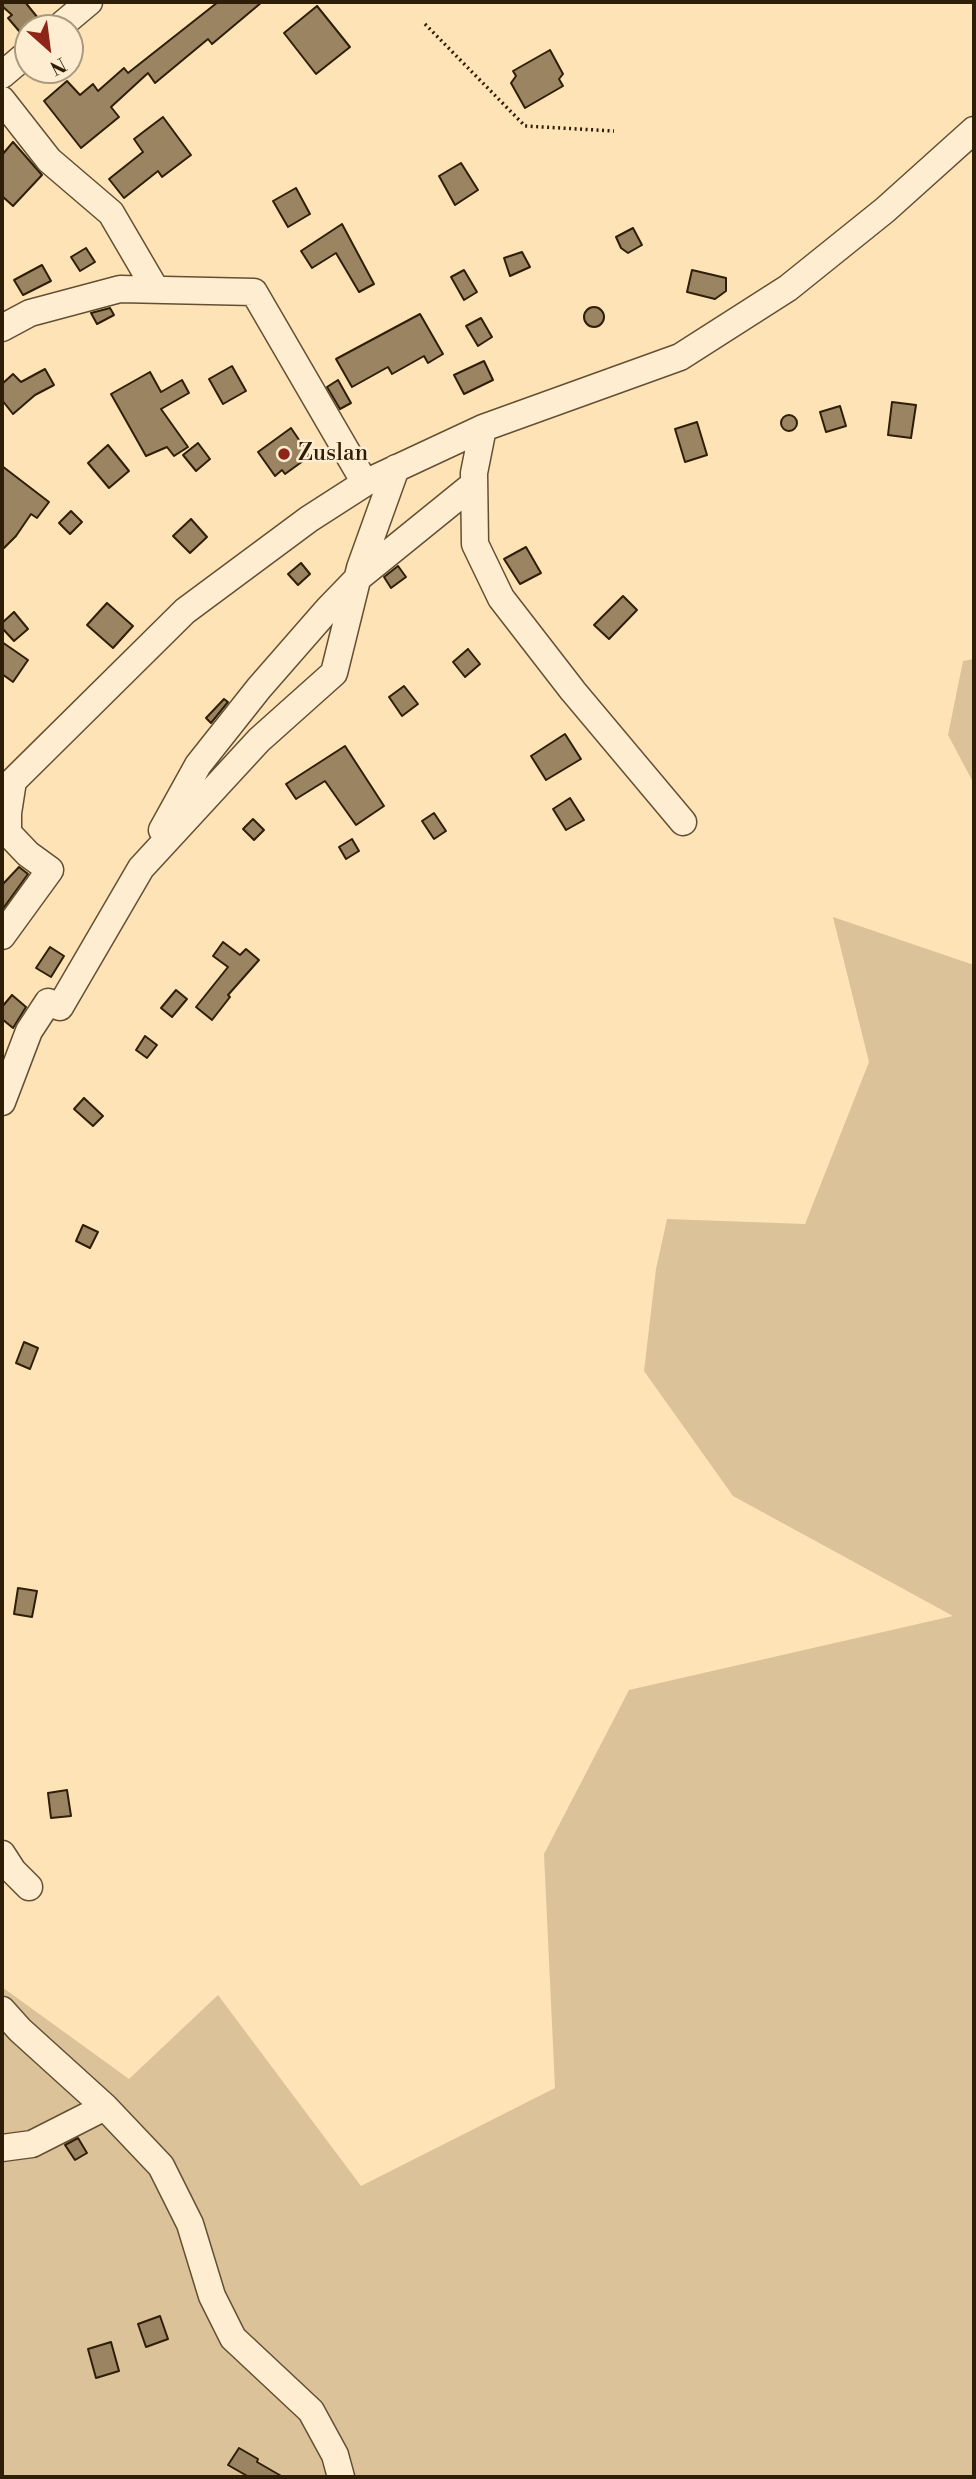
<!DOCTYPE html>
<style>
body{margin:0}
#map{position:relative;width:976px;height:2479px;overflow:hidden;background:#fee3b6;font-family:"Libre Bodoni",serif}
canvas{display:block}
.frame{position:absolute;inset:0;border:4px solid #2f1e07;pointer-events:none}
.north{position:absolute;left:14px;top:14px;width:70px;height:70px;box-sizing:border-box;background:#feedd0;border:2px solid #ab9a80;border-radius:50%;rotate:152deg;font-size:19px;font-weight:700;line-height:28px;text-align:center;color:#2f1e07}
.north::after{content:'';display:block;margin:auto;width:24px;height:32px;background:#8f2418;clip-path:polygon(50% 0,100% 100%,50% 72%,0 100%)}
</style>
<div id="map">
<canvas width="976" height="2479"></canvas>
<div class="frame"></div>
<div class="north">N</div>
</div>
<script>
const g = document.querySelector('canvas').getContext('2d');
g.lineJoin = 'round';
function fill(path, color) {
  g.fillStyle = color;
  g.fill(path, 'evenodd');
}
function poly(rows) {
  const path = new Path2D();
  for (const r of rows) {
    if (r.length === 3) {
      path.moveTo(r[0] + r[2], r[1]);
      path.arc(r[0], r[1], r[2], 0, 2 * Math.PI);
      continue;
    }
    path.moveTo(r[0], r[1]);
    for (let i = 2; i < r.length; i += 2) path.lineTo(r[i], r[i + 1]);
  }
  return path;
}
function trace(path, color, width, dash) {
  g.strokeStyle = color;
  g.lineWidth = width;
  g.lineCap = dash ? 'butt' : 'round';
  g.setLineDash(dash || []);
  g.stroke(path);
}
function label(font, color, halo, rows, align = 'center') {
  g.font = font + ' "Libre Bodoni",serif';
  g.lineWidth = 5;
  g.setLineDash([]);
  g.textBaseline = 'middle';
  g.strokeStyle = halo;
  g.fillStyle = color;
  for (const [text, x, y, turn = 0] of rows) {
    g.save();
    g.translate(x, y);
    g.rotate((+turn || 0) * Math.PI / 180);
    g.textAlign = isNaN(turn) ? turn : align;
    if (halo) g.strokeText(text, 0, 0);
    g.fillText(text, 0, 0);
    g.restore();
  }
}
fill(poly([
 [974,659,974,784,948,735,963,661],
 [833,917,974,965,974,2477,2,2477,2,1987,129,2079,218,1995,361,2186,555,2088,544,1854,629,1690,953,1616,733,1496,644,1371,656,1269,667,1219,805,1224,869,1062]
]), '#dbc298');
const building = poly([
 [2,2,25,2,42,23,36,28,28,28,28,35,25,38,8,18,12,15,2,6,2,2],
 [218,2,262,2,212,44,208,39,155,83,148,73,111,107,119,117,81,148,44,101,67,81,80,95,93,84,98,91,124,68,128,73,218,2],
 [317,6,350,47,316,74,284,33,317,6],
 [550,50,563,74,559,79,563,86,525,108,511,83,516,76,513,71,550,50],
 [163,117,191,155,162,177,158,171,124,198,109,179,143,152,134,139,163,117],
 [13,142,42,175,13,206,2,196,2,155,13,142],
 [461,163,478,190,455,205,439,176,461,163],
 [296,188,310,214,288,227,273,201,296,188],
 [342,224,374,284,359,292,336,253,312,268,301,251,342,224],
 [633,228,642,245,628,253,621,248,616,237,633,228],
 [86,248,95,262,80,271,71,257,86,248],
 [522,252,530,267,510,276,504,258,522,252],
 [42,265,51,281,23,295,14,280,42,265],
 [464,270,477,292,464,300,451,277,464,270],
 [692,270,726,278,726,291,715,299,687,292,692,270],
 [594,317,10],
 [110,308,114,315,97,324,91,313,110,308],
 [420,314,443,354,428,363,424,356,392,374,388,367,352,387,336,359,420,314],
 [481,318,492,337,478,346,466,326,481,318],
 [484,361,493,380,464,394,454,375,484,361],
 [232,366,246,391,223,404,209,379,232,366],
 [45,369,54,385,35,395,13,414,2,400,2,384,13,374,21,382,45,369],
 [150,372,161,392,182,380,189,393,161,409,188,447,174,456,167,447,146,456,111,394,150,372],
 [338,380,351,403,340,409,327,387,338,380],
 [892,402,916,405,911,438,888,435,892,402],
 [840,406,846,426,826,432,820,412,840,406],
 [789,423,8],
 [697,422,707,455,685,462,675,429,697,422],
 [291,428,310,456,285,474,282,470,275,476,258,452,291,428],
 [198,443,210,459,196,471,183,455,198,443],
 [108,445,129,471,109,488,88,463,108,445],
 [2,466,49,502,37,518,31,514,16,536,2,550,2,466],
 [71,511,82,522,70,534,59,523,71,511],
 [191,519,207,537,190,553,173,536,191,519],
 [526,547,541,573,520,584,504,559,526,547],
 [301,563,310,574,298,585,288,574,301,563],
 [398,566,406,577,391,588,384,577,398,566],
 [623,596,637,610,609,639,594,625,623,596],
 [107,603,133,626,113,648,87,625,107,603],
 [14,612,28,629,14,641,2,628,2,623,14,612],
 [2,642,28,660,13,682,2,674,2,642],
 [468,649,480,664,465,677,453,662,468,649],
 [404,686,418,704,402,716,389,697,404,686],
 [224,699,228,702,211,723,206,718,224,699],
 [565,734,581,759,546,780,531,756,565,734],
 [345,746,384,806,356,825,325,781,296,799,286,784,345,746],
 [570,798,584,820,566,830,553,809,570,798],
 [434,813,446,831,434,839,422,821,434,813],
 [253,819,264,830,254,840,243,829,253,819],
 [352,839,359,851,346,859,339,847,352,839],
 [19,867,28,874,2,910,2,885,19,867],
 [223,942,240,955,246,949,259,960,228,995,230,997,212,1020,196,1007,228,967,213,956,223,942],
 [50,947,64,956,51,977,36,968,50,947],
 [176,990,187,999,172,1017,161,1008,176,990],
 [12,995,26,1007,13,1028,2,1019,2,1007,12,995],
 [145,1036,157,1045,147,1058,136,1050,145,1036],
 [84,1098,103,1116,93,1126,74,1109,84,1098],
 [83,1225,98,1232,90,1248,76,1241,83,1225],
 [24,1342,38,1348,30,1369,16,1363,24,1342],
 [18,1588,37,1591,32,1617,14,1614,18,1588],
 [67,1790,71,1816,51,1818,48,1793,67,1790],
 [78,2138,87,2153,75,2160,65,2145,78,2138],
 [160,2316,168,2339,146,2347,138,2324,160,2316],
 [111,2342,119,2371,96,2378,88,2349,111,2342],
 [239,2448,258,2459,257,2462,283,2477,249,2477,228,2465,239,2448]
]);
fill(building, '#9b8462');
trace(building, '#2f1e07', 2);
const minor = poly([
 [58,28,89,2],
 [2,75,28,53],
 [2,100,49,160,111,213,156,290],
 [2,328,30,313,120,289,254,292,365,483],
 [483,428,474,473,475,544,501,598,573,691,683,822],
 [2,792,185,611,309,519,365,483,483,428,680,357,788,288,885,210,974,130],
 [162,830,198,765,259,688,328,609,358,578,474,484],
 [2,936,50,870,28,854,8,833,8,813,13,781],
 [2,1102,29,1031,48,1002,60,1007,141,868,259,740,334,673,360,568,396,468],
 [2,1854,13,1871,29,1887],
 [2,2010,20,2030,105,2107,161,2166,190,2224,212,2296,233,2338,311,2411,335,2455,341,2477],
 [2,2148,32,2144,105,2107]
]);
trace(minor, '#634f33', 29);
trace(poly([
 [425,24,525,126,614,131]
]), '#2f1e07', 3.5, [2, 3.5]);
trace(minor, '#feedd0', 26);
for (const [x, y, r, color] of [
 [284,454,7,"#8f2418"]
]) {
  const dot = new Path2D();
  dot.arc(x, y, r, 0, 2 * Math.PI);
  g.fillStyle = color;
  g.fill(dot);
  trace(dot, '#feedd0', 2.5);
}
label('23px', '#2f1e07', '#feedd0', [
 ["Zuslan",298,454]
], 'left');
</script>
